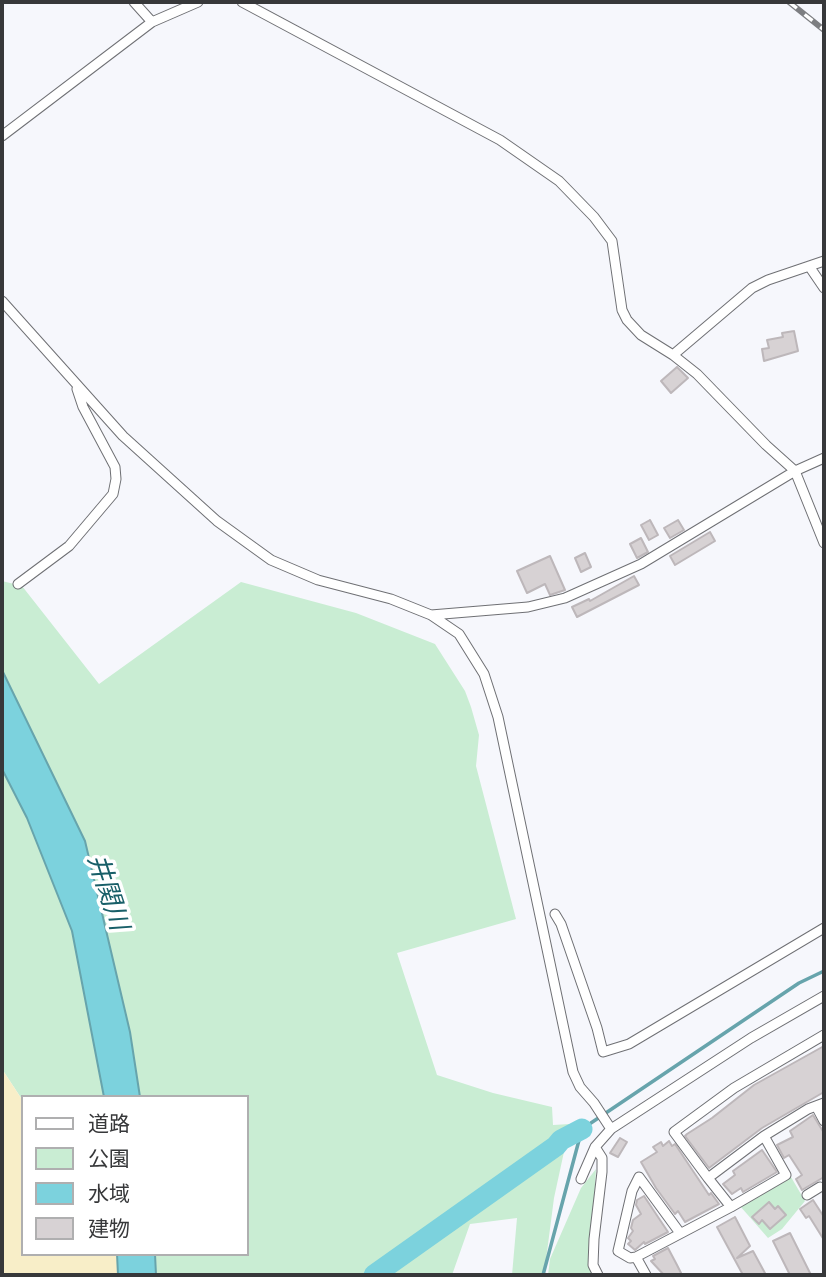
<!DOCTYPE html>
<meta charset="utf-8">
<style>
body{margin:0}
#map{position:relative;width:826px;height:1277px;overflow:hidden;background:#f6f7fc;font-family:Spectral,"Noto Sans JP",serif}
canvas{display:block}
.frame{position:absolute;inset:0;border:4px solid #37383a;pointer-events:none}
.legend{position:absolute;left:21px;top:1095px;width:228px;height:161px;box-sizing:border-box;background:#fff;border:2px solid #afafb0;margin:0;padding:9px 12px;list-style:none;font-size:21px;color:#37383a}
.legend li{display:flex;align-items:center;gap:14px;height:35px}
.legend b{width:35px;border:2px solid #afafb0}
</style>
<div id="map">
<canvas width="826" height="1277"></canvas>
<div class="frame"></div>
<ul class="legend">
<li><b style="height:9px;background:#fff"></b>道路</li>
<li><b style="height:19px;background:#c9edd3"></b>公園</li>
<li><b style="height:19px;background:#7cd2dd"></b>水域</li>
<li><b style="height:19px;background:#d7d2d4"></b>建物</li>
</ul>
</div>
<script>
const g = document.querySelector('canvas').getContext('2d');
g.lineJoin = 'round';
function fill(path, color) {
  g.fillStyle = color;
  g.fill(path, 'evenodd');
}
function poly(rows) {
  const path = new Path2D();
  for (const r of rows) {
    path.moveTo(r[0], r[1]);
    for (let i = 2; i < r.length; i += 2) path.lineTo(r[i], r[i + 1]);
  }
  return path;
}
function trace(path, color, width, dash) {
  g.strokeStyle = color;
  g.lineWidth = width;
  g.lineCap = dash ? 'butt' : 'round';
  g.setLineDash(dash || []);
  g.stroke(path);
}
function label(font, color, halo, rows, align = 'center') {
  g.font = font + ' Spectral,"Noto Sans JP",serif';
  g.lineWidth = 7;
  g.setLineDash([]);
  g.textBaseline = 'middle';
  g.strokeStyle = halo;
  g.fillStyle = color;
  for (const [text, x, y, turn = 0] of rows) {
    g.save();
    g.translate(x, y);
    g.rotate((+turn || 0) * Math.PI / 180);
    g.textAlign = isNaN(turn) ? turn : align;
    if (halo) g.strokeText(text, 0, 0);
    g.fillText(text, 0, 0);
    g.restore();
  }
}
fill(poly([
 [2,581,22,586,99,684,241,582,356,613,435,644,465,691,471,707,479,735,476,766,516,919,397,953,437,1075,493,1093,552,1107,553,1125,570,1124,554,1198,544,1275,512,1275,517,1218,470,1224,452,1275,156,1275,155,1254,247,1254,247,1097,140,1097,130,1032,85,841,2,670],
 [2,769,27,818,72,931,104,1097,23,1097,23,1101,2,1069],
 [596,1169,590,1270,593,1275,548,1275,550,1259,581,1188],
 [791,1177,805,1201,782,1229,768,1238,740,1206]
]), '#c9edd3');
fill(poly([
 [2,1069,23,1101,23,1254,117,1254,118,1275,2,1275]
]), '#f8eec8');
const water = poly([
 [2,670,85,841,130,1032,140,1097,104,1097,72,931,27,818,2,769,2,670],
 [117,1254,155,1254,156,1275,118,1275,117,1254]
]);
fill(water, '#7cd2dd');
trace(water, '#67a4ac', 2);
trace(poly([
 [543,1275,582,1129,799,983,824,971]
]), '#67a4ac', 3.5);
trace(poly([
 [374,1275,556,1146,561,1140,582,1129]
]), '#7cd2dd', 21);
const building = poly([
 [794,331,798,351,764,361,762,349,769,348,767,340,783,337,782,333,794,331],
 [677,367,688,378,671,393,661,381,677,367],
 [650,520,658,535,649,540,641,525,650,520],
 [678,520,684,530,670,538,664,528,678,520],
 [710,532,715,541,675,565,670,556,710,532],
 [641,538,648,552,637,558,630,544,641,538],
 [585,553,591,567,581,572,575,558,585,553],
 [550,556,565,590,550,595,545,584,527,593,517,571,550,556],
 [634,576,639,585,577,617,572,607,589,599,590,601,634,576],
 [824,1046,824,1092,762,1128,709,1168,685,1136,687,1134,712,1118,754,1085,824,1046],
 [813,1115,824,1133,824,1177,802,1190,796,1179,802,1175,789,1155,784,1158,777,1145,793,1137,790,1131,813,1115],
 [620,1138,627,1142,618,1157,610,1153,620,1138],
 [669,1141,672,1146,675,1144,709,1195,711,1193,719,1204,685,1222,678,1211,675,1214,656,1188,641,1162,657,1152,653,1147,661,1142,663,1146,669,1141],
 [762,1150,777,1172,743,1192,741,1188,732,1194,723,1184,735,1175,733,1171,762,1150],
 [644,1196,668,1232,645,1244,644,1242,635,1250,628,1244,631,1241,628,1238,633,1231,631,1228,633,1220,641,1214,636,1205,637,1200,644,1196],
 [813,1200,824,1217,824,1240,809,1216,806,1218,800,1209,813,1200],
 [769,1202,775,1209,778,1206,786,1215,770,1229,762,1220,759,1224,752,1217,769,1202],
 [735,1217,750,1246,737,1258,753,1251,766,1275,743,1275,717,1227,735,1217],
 [790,1233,811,1275,790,1275,773,1241,790,1233],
 [668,1248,677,1265,682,1275,664,1275,651,1261,655,1259,653,1256,668,1248]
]);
fill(building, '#d7d2d4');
trace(building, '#bdb7ba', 2);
const street = poly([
 [134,2,152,22],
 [242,2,500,140,559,181,594,217,612,241,622,310,627,320,641,335,673,355,697,374,766,445,795,471,824,543],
 [2,136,152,22,198,2],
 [809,266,824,288],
 [2,301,123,436,217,521,271,560,318,580,391,599,431,615,528,607,565,598,641,564,795,471,824,458],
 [673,355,752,288,768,280,824,261],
 [18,584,69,546,113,494,116,479,115,467,83,407,77,389],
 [431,615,459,634,484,674,498,717,573,1072,580,1087,594,1103,611,1129],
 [555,914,561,924,597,1028,603,1052,629,1044,824,928],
 [817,1108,824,1121],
 [764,1136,708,1178,674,1132,734,1088,824,1035],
 [595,1147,602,1158,602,1172,594,1239,593,1265,598,1275],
 [581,1179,595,1147,611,1129,751,1038,824,996],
 [807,1195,820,1187],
 [731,1207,786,1175,764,1136,808,1109,824,1103],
 [636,1257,731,1207,708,1178],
 [646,1275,636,1257,630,1258,618,1251,632,1191,639,1177,680,1233]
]);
trace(street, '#6f7074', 11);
trace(street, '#fff', 9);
const rail = poly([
 [789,2,824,30]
]);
trace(rail, '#7d7e81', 6);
trace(rail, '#fff', 3.5, [10]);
label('italic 26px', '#185f68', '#fff', [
 ["井関川",105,893,72]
]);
</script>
